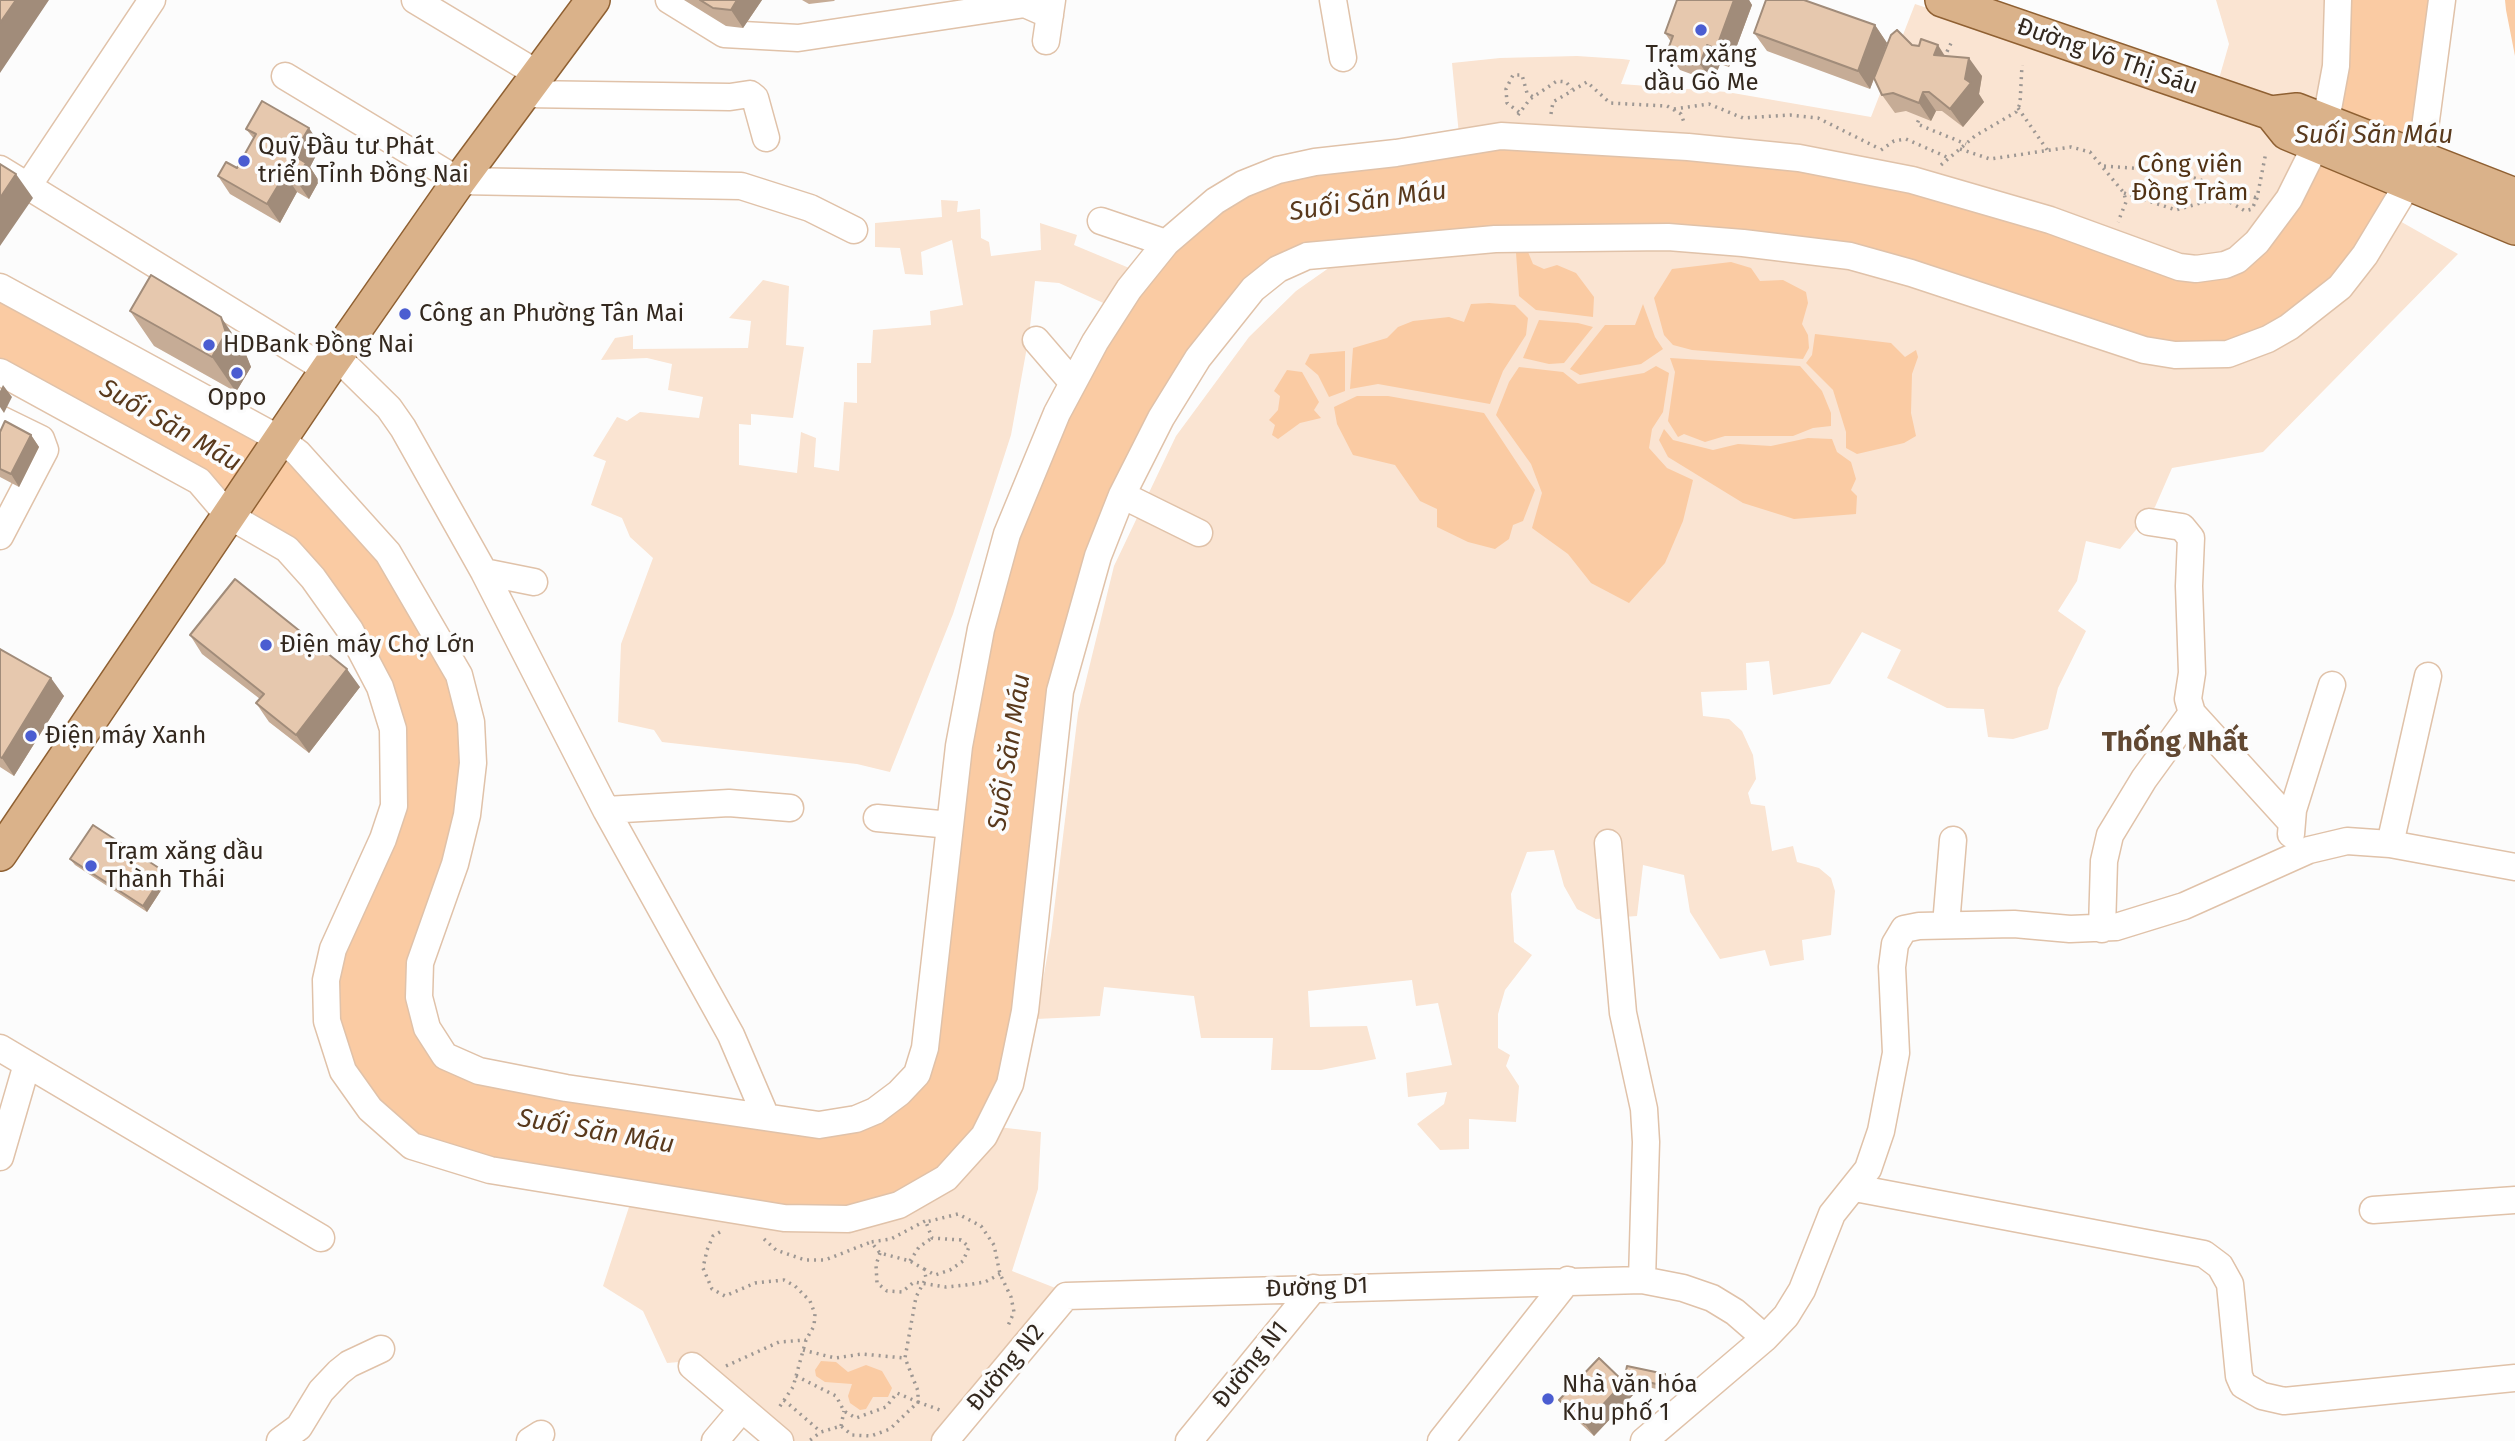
<!DOCTYPE html>
<meta charset="utf-8">
<style>
body{margin:0}
canvas{display:block;background:#fcfcfc}
</style>
<canvas width="2515" height="1441"></canvas>
<script>
const g = document.querySelector('canvas').getContext('2d');
g.lineJoin = 'round';
function fill(path, color) {
  g.fillStyle = color;
  g.fill(path, 'evenodd');
}
function poly(rows) {
  const path = new Path2D();
  for (const r of rows) {
    path.moveTo(r[0], r[1]);
    for (let i = 2; i < r.length; i += 2) path.lineTo(r[i], r[i + 1]);
  }
  return path;
}
function trace(path, color, width, dash) {
  g.strokeStyle = color;
  g.lineWidth = width;
  g.lineCap = dash ? 'butt' : 'round';
  g.setLineDash(dash || []);
  g.stroke(path);
}
function label(font, color, halo, rows, align = 'center') {
  g.font = font + ' "Fira Sans",sans-serif';
  g.lineWidth = 7;
  g.setLineDash([]);
  g.textBaseline = 'middle';
  g.strokeStyle = halo;
  g.fillStyle = color;
  for (const [text, x, y, turn = 0] of rows) {
    g.save();
    g.translate(x, y);
    g.rotate((+turn || 0) * Math.PI / 180);
    g.textAlign = isNaN(turn) ? turn : align;
    if (halo) g.strokeText(text, 0, 0);
    g.fillText(text, 0, 0);
    g.restore();
  }
}
fill(poly([
 [2216,0,2330,0,2323,106,2216,89,2229,44],
 [1915,4,2261,118,2304,151,2251,237,2212,261,1459,135,1452,63,1500,58,1577,56,1622,59,1630,60,1621,84,1727,92,1871,117],
 [941,200,958,201,957,212,980,209,981,238,989,242,991,256,1041,250,1040,223,1077,235,1074,245,1134,270,1110,306,1059,283,1035,281,1029,336,1011,435,953,614,890,772,857,764,662,742,654,730,618,722,621,644,653,558,630,537,622,518,591,505,606,461,593,456,617,417,627,421,640,412,699,418,703,397,668,390,672,364,647,358,601,360,615,338,633,335,633,349,748,348,751,321,729,318,763,280,789,286,786,345,804,347,793,418,751,414,751,425,739,424,739,465,797,473,801,432,816,438,814,467,839,471,844,402,857,403,857,363,871,363,873,330,931,325,930,311,963,305,952,240,921,252,923,275,905,274,900,248,875,247,875,223,942,217],
 [2398,220,2458,254,2263,452,2172,468,2155,507,2120,549,2086,541,2077,581,2058,611,2086,631,2058,688,2048,729,2013,739,1988,737,1984,709,1947,708,1887,678,1901,650,1862,632,1830,684,1773,695,1769,661,1746,663,1747,690,1701,692,1703,716,1729,719,1742,731,1753,755,1756,779,1748,793,1751,804,1765,806,1772,851,1793,846,1797,862,1819,868,1831,878,1835,891,1831,935,1802,940,1804,960,1770,966,1765,950,1720,959,1690,912,1684,875,1643,865,1637,916,1596,919,1577,909,1564,886,1554,850,1527,852,1511,894,1514,942,1532,955,1505,990,1498,1014,1498,1048,1510,1055,1506,1066,1519,1086,1516,1122,1469,1119,1469,1149,1440,1150,1417,1124,1444,1104,1447,1092,1408,1097,1406,1073,1452,1065,1438,1003,1416,1006,1412,980,1308,991,1310,1027,1367,1026,1376,1059,1321,1070,1271,1070,1273,1038,1201,1038,1194,996,1104,987,1100,1016,1036,1019,1051,935,1078,713,1114,566,1176,436,1249,337,1296,291,1333,265,1484,249,1670,249,1852,267,2117,352],
 [998,1127,1041,1132,1038,1189,1012,1271,1063,1291,939,1441,788,1441,692,1361,667,1363,643,1311,603,1286,631,1201]
]), '#fae4d2');
fill(poly([
 [2345,0,2435,0,2416,147,2334,282,2246,340,2175,347,1915,266,1434,235,1246,285,1090,559,1004,1080,978,1131,942,1172,873,1204,785,1211,492,1163,415,1139,350,1068,334,1020,335,979,391,841,401,727,318,572,0,365,0,293,264,433,382,558,452,678,464,724,460,814,412,963,438,1062,820,1132,904,1100,966,746,1009,554,1064,416,1138,289,1219,207,1279,178,1500,145,1759,160,1933,194,2195,277,2284,221],
 [2505,0,2515,0,2515,56,2506,10],
 [1526,247,1533,264,1544,269,1557,265,1576,273,1594,297,1593,317,1536,310,1519,296,1516,253],
 [1731,262,1751,268,1760,281,1783,280,1806,292,1808,303,1802,324,1808,335,1809,348,1803,359,1692,350,1673,345,1664,335,1654,298,1672,269],
 [1489,303,1515,305,1528,318,1526,335,1503,371,1490,404,1378,384,1350,389,1353,348,1387,338,1398,327,1413,321,1449,317,1464,322,1471,304],
 [1643,304,1655,337,1663,349,1641,364,1580,375,1570,369,1605,325,1635,325],
 [1539,320,1578,323,1593,327,1564,363,1549,364,1523,358],
 [1815,334,1891,343,1905,357,1916,350,1918,357,1912,374,1911,413,1916,436,1904,443,1857,454,1846,448,1846,432,1833,390,1806,363,1812,355],
 [1345,351,1345,391,1329,397,1318,375,1305,364,1310,354],
 [1670,358,1800,366,1822,391,1831,413,1831,426,1813,428,1793,436,1725,436,1705,442,1684,434,1678,437,1668,421,1675,372],
 [1656,366,1669,373,1663,412,1652,429,1649,448,1667,468,1693,480,1683,521,1665,563,1629,603,1591,583,1568,554,1532,528,1542,493,1531,464,1496,415,1509,382,1519,367,1563,372,1578,384,1644,373],
 [1287,370,1302,372,1319,402,1314,410,1321,418,1300,423,1278,439,1272,435,1275,425,1269,420,1278,410,1280,396,1274,391],
 [1357,396,1388,396,1484,413,1535,490,1523,521,1513,525,1509,539,1495,549,1468,542,1437,527,1437,509,1420,501,1395,465,1353,455,1337,424,1334,407],
 [1664,429,1673,440,1713,450,1738,444,1771,446,1808,438,1832,439,1837,452,1851,462,1856,479,1851,490,1857,496,1856,514,1794,519,1743,503,1668,457,1659,440],
 [821,1361,836,1362,848,1372,866,1365,882,1371,892,1388,888,1397,873,1397,866,1409,860,1410,850,1403,848,1396,852,1384,825,1382,816,1376,815,1370]
]), '#facba3');
const minor = poly([
 [415,0,538,74],
 [669,0,724,34,798,38,1025,4,1050,15],
 [1333,0,1343,58],
 [1046,41,1052,0],
 [285,76,459,181,741,186,810,208,854,230],
 [524,94,730,97,750,94,755,98,766,138],
 [2326,120,2336,66,2338,0],
 [2421,158,2442,0],
 [0,169,327,370],
 [28,186,152,0],
 [1101,221,1166,243],
 [0,287,281,440,298,453,388,553,459,675,471,722,473,763,467,815,455,864,420,963,419,997,427,1028,445,1056,479,1071,566,1088,819,1125,856,1119,875,1111,899,1093,917,1074,925,1048,959,746,981,629,1007,534,1057,413,1095,342,1129,289,1166,243,1215,201,1243,184,1278,170,1315,162,1396,153,1501,136,1688,147,1799,158,1912,180,2050,220,2179,267,2196,269,2225,265,2237,260,2257,242,2289,199,2316,145],
 [1036,340,1073,383],
 [337,357,389,408,403,428,484,572,606,810,731,1035,766,1117],
 [0,372,199,481,228,515,287,549,313,578,350,630,380,687,393,729,394,806,383,839,333,949,326,980,327,1021,343,1071,370,1109,412,1146,490,1170,784,1218,848,1219,899,1205,946,1178,984,1136,1010,1084,1025,1011,1060,691,1098,556,1122,495,1161,418,1198,358,1253,289,1278,269,1307,256,1495,239,1668,237,1743,243,1850,256,1911,273,2144,350,2175,355,2228,354,2268,339,2289,327,2340,287,2365,255,2409,182],
 [0,419,41,439,45,450,0,536],
 [1122,495,1199,533],
 [2149,522,2182,527,2191,538,2189,586,2192,673,2188,699,2192,713,2291,822],
 [484,572,534,582],
 [606,810,729,803,790,808],
 [877,818,950,825],
 [2291,834,2293,810,2332,685],
 [1608,843,1623,1013,1644,1109,1646,1142,1642,1280],
 [2390,844,2428,676],
 [1946,925,1953,840],
 [2102,929,2104,861,2110,835,2144,779,2192,713],
 [0,1048,321,1238],
 [0,1157,27,1064],
 [1855,1188,2204,1254,2220,1266,2230,1284,2239,1376,2243,1385,2262,1396,2284,1401,2515,1378],
 [2373,1210,2515,1200],
 [692,1366,780,1441],
 [280,1441,299,1427,321,1391,339,1372,349,1364,381,1349],
 [530,1441,541,1434],
 [715,1441,742,1409],
 [945,1441,1066,1296,1642,1280,1683,1288,1712,1298,1735,1312,1765,1338],
 [1189,1441,1314,1288],
 [1441,1441,1568,1280],
 [1644,1441,1765,1338,1786,1316,1802,1290,1832,1214,1868,1169,1881,1131,1896,1053,1892,967,1895,944,1904,929,1919,926,2014,924,2070,929,2116,927,2184,906,2309,850,2347,841,2390,844,2515,867]
]);
const major = poly([
 [1942,0,2271,113,2297,110,2515,195],
 [2271,113,2287,133,2515,228],
 [0,854,327,370,459,181,593,0]
]);
trace(minor, '#e0c2a9', 29);
trace(major, '#8f6032', 36);
trace(poly([
 [1944,58,1953,39],
 [2018,108,2048,151],
 [1674,109,1709,104,1743,118,1790,115,1818,118,1878,148],
 [1519,112,1507,103,1506,89,1513,75,1522,75,1527,93,1533,97],
 [1551,114,1553,102,1587,82,1610,103,1667,106,1681,114,1685,125],
 [1921,114,1917,124,1966,144],
 [1518,115,1530,99,1557,81,1566,82,1572,89],
 [1960,149,1990,159,2071,147,2090,152,2124,193,2126,202,2118,222],
 [1881,150,1894,141,1906,139,1949,158],
 [1941,165,1975,136,2016,112,2020,104,2022,65],
 [2104,166,2172,171,2257,198],
 [2124,193,2176,210,2221,197,2245,211,2252,209,2257,198,2266,152],
 [925,1221,891,1239,871,1242,880,1253,910,1261,924,1269,926,1278,916,1297,905,1358,918,1391,918,1402,940,1410],
 [720,1232,713,1236,707,1250,703,1268,712,1289,725,1296,755,1283,784,1280,795,1286,810,1301,815,1314,814,1326,806,1340,793,1387,778,1409],
 [764,1239,776,1250,805,1260,825,1260,871,1242],
 [880,1253,876,1265,877,1283,887,1291,902,1292,914,1282,946,1287,966,1285,985,1282,1000,1274],
 [910,1261,919,1247,932,1238],
 [924,1269,935,1275,950,1270,963,1261,969,1247,961,1240,932,1238,926,1222,958,1214,981,1226,994,1245,1000,1274,1011,1297,1014,1312,1007,1328],
 [803,1350,835,1358,862,1354,904,1358],
 [726,1366,779,1342,806,1340],
 [796,1376,836,1396,844,1411,856,1418,886,1407,897,1393,918,1402,890,1429,871,1436,852,1435,841,1426,821,1432,809,1441],
 [784,1400,821,1432],
 [841,1426,844,1411]
]), '#9d9793', 3.5, [2, 5]);
trace(minor, '#fff', 26);
trace(major, '#dab28a', 33);
fill(poly([
 [684,0,762,0,743,28,726,26],
 [802,0,835,0,834,1,809,4],
 [1677,0,1749,0,1752,5,1729,67,1720,64,1713,82,1680,70,1667,52,1671,42,1665,33],
 [1875,25,1887,43,1879,66,1912,45,1945,56,1982,76,1979,94,1984,102,1963,127,1942,111,1936,111,1931,121,1906,111,1895,113,1882,95,1874,79,1870,89,1767,51,1754,33],
 [246,129,321,146,310,167,319,181,309,199,297,192,280,223,230,194,218,176,237,168,254,139],
 [130,311,245,352,251,367,236,392,154,346],
 [0,432,31,435,39,447,19,487,0,477],
 [190,635,360,687,309,753,269,722,256,703,260,699,202,654],
 [0,649,64,696,14,776,0,767],
 [70,859,169,878,147,912,75,865],
 [1625,1376,1669,1380,1664,1391,1629,1382],
 [1624,1382,1633,1395,1594,1436,1568,1412,1559,1400]
]), '#c6ac96');
fill(poly([
 [16,0,49,0,0,73,0,23],
 [737,0,762,0,743,28,731,10],
 [1734,0,1749,0,1752,5,1729,67,1716,49],
 [1875,25,1887,43,1870,89,1858,71],
 [1707,45,1720,64,1713,82,1700,64],
 [1938,45,1950,64,1934,55],
 [1969,58,1982,76,1979,94,1984,102,1963,127,1950,109,1965,79],
 [1923,92,1936,111,1931,121,1919,103],
 [309,128,321,146,310,167,319,181,309,199,296,180,293,155],
 [16,174,33,198,0,246,0,198],
 [285,174,297,192,280,223,267,204],
 [221,317,245,352,251,367,236,392,212,357],
 [3,385,12,397,4,413,0,407,0,391],
 [31,435,39,447,19,487,11,474],
 [347,669,360,687,309,753,296,735],
 [51,678,64,696,14,776,2,758],
 [165,872,169,878,147,912,143,906],
 [1665,1374,1669,1380,1664,1391,1660,1385],
 [1624,1382,1633,1395,1594,1436,1585,1424]
]), '#a18c7a');
const building = poly([
 [0,0,16,0,0,23,0,0],
 [700,0,737,0,731,10,713,8,700,0],
 [1677,0,1734,0,1716,49,1707,45,1700,64,1667,52,1673,36,1665,33,1677,0],
 [1766,0,1804,0,1875,25,1858,71,1754,33,1766,0],
 [1897,30,1912,45,1919,46,1921,39,1938,45,1934,55,1969,58,1965,79,1971,83,1950,109,1929,92,1923,92,1919,103,1893,93,1882,95,1874,78,1891,35,1897,30],
 [262,101,309,128,293,155,306,163,296,180,285,174,267,204,218,176,226,162,237,168,256,134,246,129,262,101],
 [0,164,16,174,0,198,0,164],
 [151,275,221,317,226,333,212,357,130,311,151,275],
 [5,421,31,435,11,474,0,469,0,432,5,421],
 [235,579,347,669,296,735,256,703,264,694,190,635,235,579],
 [0,649,51,678,2,758,0,757,0,649],
 [93,825,165,872,143,906,70,859,93,825],
 [1599,1358,1624,1382,1585,1424,1559,1400,1599,1358],
 [1627,1366,1665,1374,1660,1385,1625,1376,1627,1366]
]);
fill(building, '#e6c8ae');
trace(building, '#a18c7a', 2);
for (const [x, y, r, color] of [
 [1701,30,7,"#4b5dd1"],
 [244,161,7,"#4b5dd1"],
 [405,314,7,"#4b5dd1"],
 [209,345,7,"#4b5dd1"],
 [237,373,7,"#4b5dd1"],
 [266,645,7,"#4b5dd1"],
 [31,736,7,"#4b5dd1"],
 [91,866,7,"#4b5dd1"],
 [1548,1399,7,"#4b5dd1"]
]) {
  const dot = new Path2D();
  dot.arc(x, y, r, 0, 2 * Math.PI);
  g.fillStyle = color;
  g.fill(dot);
  trace(dot, '#fcfcfc', 2.5);
}
label('24px', '#33281e', '#fcfcfc', [
 ["Trạm xăng",1701,55,"center"],
 ["dầu Gò Me",1701,83,"center"],
 ["Quỹ Đầu tư Phát",258,147],
 ["triển Tỉnh Đồng Nai",258,175],
 ["Công an Phường Tân Mai",419,314],
 ["HDBank Đồng Nai",223,345],
 ["Oppo",237,398,"center"],
 ["Điện máy Chợ Lớn",280,645],
 ["Điện máy Xanh",45,736],
 ["Trạm xăng dầu",105,852],
 ["Thành Thái",105,880],
 ["Nhà văn hóa",1562,1385],
 ["Khu phố 1",1562,1413]
], 'left');
label('24px', '#33281e', '#fcfcfc', [
 ["Đường Võ Thị Sáu",2107,57,19],
 ["Đường D1",1317,1288,-2],
 ["Đường N1",1251,1365,-51],
 ["Đường N2",1006,1368,-50]
]);
label('24px', '#503113', '#fcfcfc', [
 ["Công viên",2190,165],
 ["Đồng Tràm",2190,193]
]);
label('italic 26px', '#59391c', '#fcfcfc', [
 ["Suối Săn Máu",2374,136],
 ["Suối Săn Máu",1368,202,-8],
 ["Suối Săn Máu",170,426,30],
 ["Suối Săn Máu",1010,752,-81],
 ["Suối Săn Máu",596,1132,10]
]);
label('bold 28px', '#614832', '#fcfcfc', [
 ["Thống Nhất",2175,743]
]);
</script>
